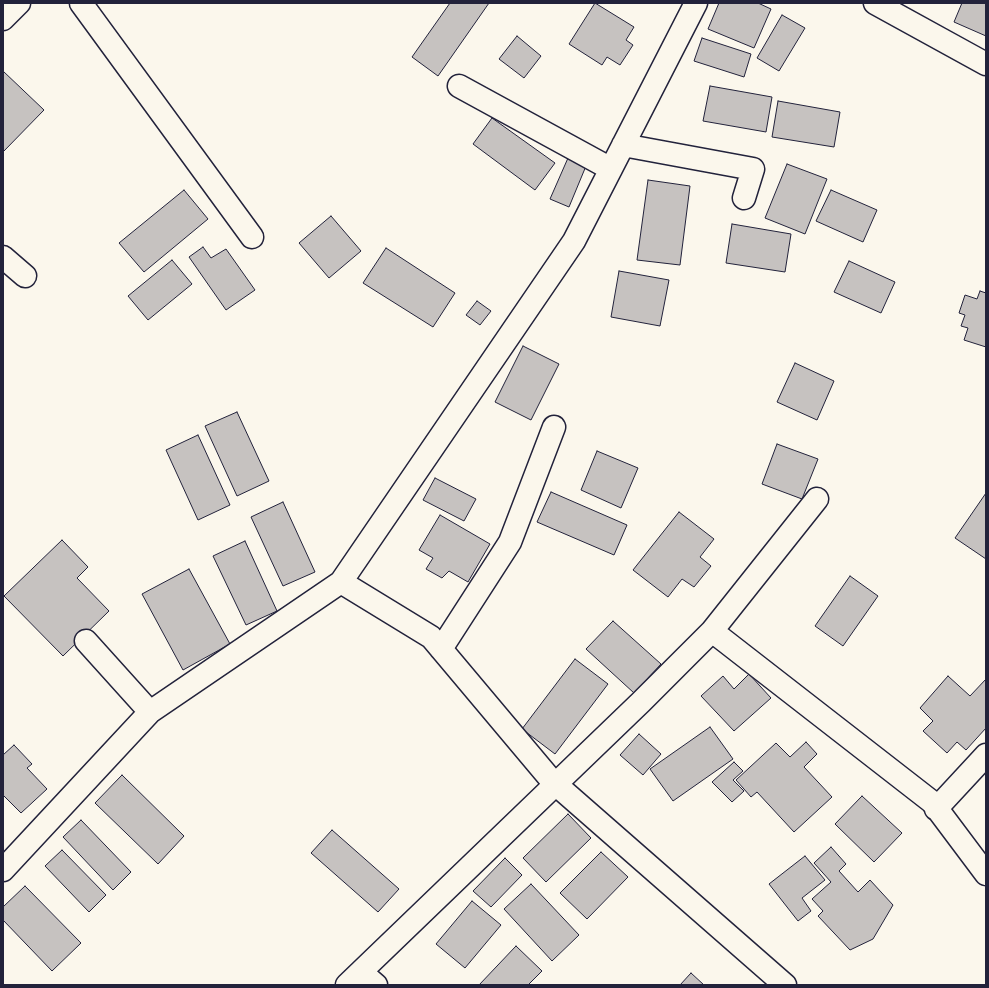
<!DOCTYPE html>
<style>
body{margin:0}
#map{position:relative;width:989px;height:988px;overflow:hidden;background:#fbf7ec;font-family:"Architects Daughter",sans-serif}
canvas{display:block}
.frame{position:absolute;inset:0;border:4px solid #22223b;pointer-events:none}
</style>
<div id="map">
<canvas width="989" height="988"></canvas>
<div class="frame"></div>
</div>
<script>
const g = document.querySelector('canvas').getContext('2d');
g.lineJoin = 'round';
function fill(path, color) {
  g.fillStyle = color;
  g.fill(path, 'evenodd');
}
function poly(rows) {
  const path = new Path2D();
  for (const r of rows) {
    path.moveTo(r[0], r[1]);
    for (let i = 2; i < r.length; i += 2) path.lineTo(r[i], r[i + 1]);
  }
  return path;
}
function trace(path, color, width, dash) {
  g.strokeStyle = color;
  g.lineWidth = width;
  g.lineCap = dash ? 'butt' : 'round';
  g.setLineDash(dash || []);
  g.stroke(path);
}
const building = poly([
 [450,3,489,3,438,76,412,57,450,3],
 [595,3,634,27,626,40,633,45,620,65,607,57,602,65,569,44,595,3],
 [719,3,758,3,771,9,754,48,708,29,719,3],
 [962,3,986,3,986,36,954,22,962,3],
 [782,15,805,28,779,71,757,58,782,15],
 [517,36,541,56,524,78,499,59,517,36],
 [702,38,751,54,744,77,694,61,702,38],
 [3,71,44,110,3,152,3,71],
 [710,86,772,97,766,132,703,121,710,86],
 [778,101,840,112,834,147,772,137,778,101],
 [492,118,555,163,535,190,473,144,492,118],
 [568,158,586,166,569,207,550,199,568,158],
 [787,164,827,179,805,234,765,218,787,164],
 [648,180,690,186,680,265,637,260,648,180],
 [184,190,208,219,144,272,119,243,184,190],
 [831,190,877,210,863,242,816,221,831,190],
 [331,216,361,251,329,278,299,243,331,216],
 [732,224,791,234,785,272,726,263,732,224],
 [203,247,211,258,226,249,255,290,226,310,189,257,203,247],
 [386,248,455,293,433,327,363,283,386,248],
 [172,260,192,284,148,320,128,296,172,260],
 [849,261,895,282,881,313,834,292,849,261],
 [619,271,669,280,660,326,611,317,619,271],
 [980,291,986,293,986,347,964,340,968,328,961,326,965,315,959,313,965,295,977,299,980,291],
 [477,301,491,311,480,325,466,315,477,301],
 [523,346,559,364,531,420,495,402,523,346],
 [795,363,834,381,817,420,777,402,795,363],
 [237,412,269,481,237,496,205,426,237,412],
 [198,435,230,505,198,520,166,450,198,435],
 [777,444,818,459,802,499,762,484,777,444],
 [597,451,638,468,621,508,581,490,597,451],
 [435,478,476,499,464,521,423,500,435,478],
 [551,492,627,525,614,555,537,522,551,492],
 [986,493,986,559,955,538,986,493],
 [283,502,315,572,283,586,251,517,283,502],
 [679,512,714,539,700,557,711,566,694,587,682,579,668,597,633,570,679,512],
 [440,515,490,544,468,582,449,571,442,578,426,569,433,558,419,550,440,515],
 [62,540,88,567,77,578,109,611,63,656,4,596,62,540],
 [245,541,277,611,246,625,213,556,245,541],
 [189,569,230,644,183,670,142,594,189,569],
 [850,576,878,596,843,646,815,626,850,576],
 [613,621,661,664,634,693,586,649,613,621],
 [575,659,608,684,555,754,522,729,575,659],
 [749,674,771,698,734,731,701,696,723,676,734,689,749,674],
 [948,676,970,696,986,679,986,728,966,750,957,742,947,753,923,731,933,721,920,708,948,676],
 [710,727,733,759,673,801,650,769,710,727],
 [639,734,661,754,643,775,620,755,639,734],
 [806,742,817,754,804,767,832,797,794,832,757,792,751,797,736,780,776,743,790,757,806,742],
 [14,745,32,764,27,768,47,789,21,813,3,795,3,755,14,745],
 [734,762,743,771,733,780,744,791,732,802,712,782,734,762],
 [122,775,184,836,158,864,95,803,122,775],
 [862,796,902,833,874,862,835,824,862,796],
 [568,814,591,838,546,882,523,858,568,814],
 [81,820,131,872,113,890,63,837,81,820],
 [332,830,399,889,378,912,311,853,332,830],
 [831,847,846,864,839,871,858,892,870,880,893,905,873,939,850,950,818,916,823,911,812,899,831,882,814,863,831,847],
 [62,850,106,895,89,912,45,866,62,850],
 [601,852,628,877,587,919,560,893,601,852],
 [805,856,825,880,802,898,811,911,798,921,769,884,805,856],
 [505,858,522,875,491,907,473,891,505,858],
 [531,884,579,935,552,961,504,909,531,884],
 [25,886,81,943,52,971,3,920,3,907,25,886],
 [472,901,501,925,465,968,436,944,472,901],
 [516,946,542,971,528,985,479,985,516,946],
 [691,973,704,985,680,985,691,973]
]);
fill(building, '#c6c2c0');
trace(building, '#22223b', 1);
const minor = poly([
 [81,3,252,237],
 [875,3,986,64],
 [3,19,19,3],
 [459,86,611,169],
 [623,145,753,169,744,198],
 [3,257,25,276],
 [341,582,431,637,552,781,785,985],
 [712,631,932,802,986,874],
 [86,641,150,712],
 [441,649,510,542,554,427],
 [936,809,986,755],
 [3,870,150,712,341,582,574,241,696,3],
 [361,972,376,985],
 [347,985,641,702,712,631,817,499]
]);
trace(minor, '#22223b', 25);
trace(minor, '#fbf7ec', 22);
</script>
